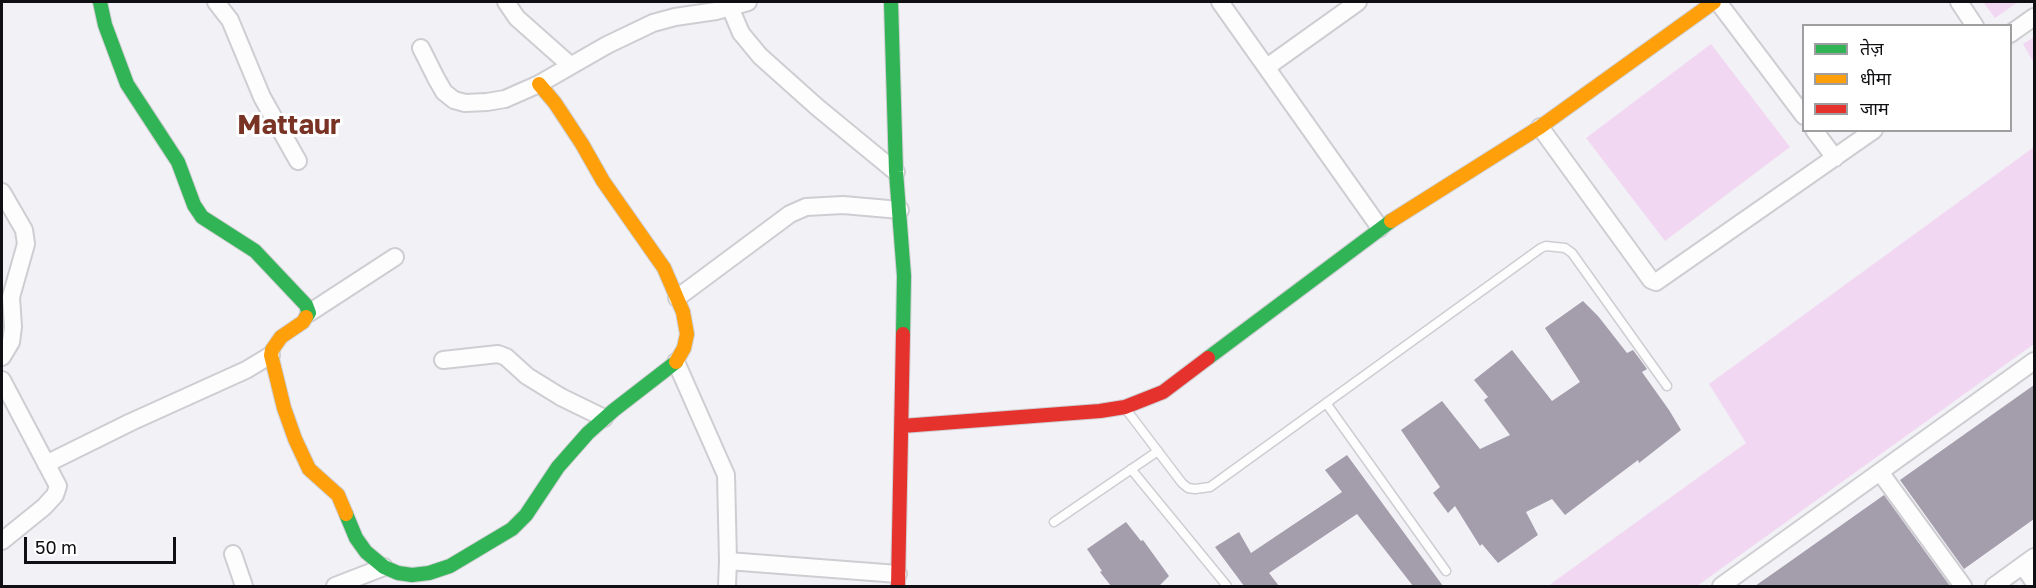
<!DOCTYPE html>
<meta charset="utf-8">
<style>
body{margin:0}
#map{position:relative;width:2036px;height:588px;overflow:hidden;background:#f1f1f6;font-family:"Golos Text","Noto Sans Devanagari",sans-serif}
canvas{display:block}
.frame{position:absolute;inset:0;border:3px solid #101014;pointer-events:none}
.legend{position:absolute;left:1802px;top:24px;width:210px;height:108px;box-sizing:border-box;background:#fff;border:2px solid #9f9fa1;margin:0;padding:8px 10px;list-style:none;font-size:18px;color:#101014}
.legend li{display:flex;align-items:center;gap:12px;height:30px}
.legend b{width:30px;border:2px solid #9f9fa1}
.scale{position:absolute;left:24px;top:537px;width:152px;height:27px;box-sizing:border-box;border:3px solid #101014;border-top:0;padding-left:8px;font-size:18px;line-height:21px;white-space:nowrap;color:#101014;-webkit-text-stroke:4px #fff;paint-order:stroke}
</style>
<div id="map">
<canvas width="2036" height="588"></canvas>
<div class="frame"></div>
<ul class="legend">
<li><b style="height:8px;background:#30b455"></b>तेज़</li>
<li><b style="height:8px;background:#ff9f0a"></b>धीमा</li>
<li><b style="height:8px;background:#e5322d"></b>जाम</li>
</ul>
<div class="scale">50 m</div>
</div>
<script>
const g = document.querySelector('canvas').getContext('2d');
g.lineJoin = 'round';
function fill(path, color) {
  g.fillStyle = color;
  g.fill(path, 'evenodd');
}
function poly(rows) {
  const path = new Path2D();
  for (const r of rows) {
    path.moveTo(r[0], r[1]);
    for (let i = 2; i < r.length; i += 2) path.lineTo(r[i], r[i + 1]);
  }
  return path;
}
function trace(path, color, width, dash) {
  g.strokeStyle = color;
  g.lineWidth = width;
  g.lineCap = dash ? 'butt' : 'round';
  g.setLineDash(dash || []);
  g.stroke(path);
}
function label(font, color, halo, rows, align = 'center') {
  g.font = font + ' "Golos Text",sans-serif';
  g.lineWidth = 6;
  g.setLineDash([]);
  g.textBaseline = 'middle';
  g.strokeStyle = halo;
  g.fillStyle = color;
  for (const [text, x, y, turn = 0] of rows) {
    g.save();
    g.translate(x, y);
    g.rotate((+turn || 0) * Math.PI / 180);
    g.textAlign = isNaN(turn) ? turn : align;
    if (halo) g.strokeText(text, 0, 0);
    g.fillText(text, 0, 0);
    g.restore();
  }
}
fill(poly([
 [1983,2,2018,2,1995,18],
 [2034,37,2034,63,2023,44],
 [1711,44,1790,147,1665,241,1586,138],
 [2034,147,2034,344,1697,586,1548,586,1746,443,1709,384]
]), '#f2d7f2');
fill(poly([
 [1583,301,1598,316,1627,353,1633,350,1647,369,1642,372,1669,410,1681,430,1639,463,1638,460,1565,515,1552,499,1526,512,1538,535,1498,563,1482,544,1480,546,1455,506,1448,513,1433,493,1440,487,1401,430,1442,401,1480,449,1510,435,1484,400,1488,397,1474,380,1512,350,1552,401,1580,382,1545,328],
 [2034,385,2034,519,1964,569,1900,480],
 [1347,455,1443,586,1413,586,1357,514,1269,573,1279,586,1244,586,1215,547,1239,532,1251,553,1342,492,1325,470],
 [1884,495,1950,586,1755,586,1785,565],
 [1126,522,1141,541,1143,540,1169,576,1159,586,1111,586,1100,572,1102,571,1087,549]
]), '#a49dac');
const lane = poly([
 [1326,403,1446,571],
 [1125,408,1182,483,1188,488,1195,489,1210,487,1541,248,1546,246,1565,248,1572,253,1667,386],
 [1131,469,1227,586],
 [1054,522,1158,451]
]);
const street = poly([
 [216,2,230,20,262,97,298,161],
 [506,2,517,18,570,65],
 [1220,2,1380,228],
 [1718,2,1804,116],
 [1959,2,1975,26],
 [730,7,741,33,760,56,817,107,896,172],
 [2010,34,2034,17],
 [421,48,436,78,444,92,454,100,465,103,487,102,505,99,539,84,607,45,653,23,675,17,716,11,748,2],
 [1267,67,1358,2],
 [1540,127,1651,280,1656,282,1874,130],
 [1814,130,1835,158],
 [2,192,24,230,26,244,11,297,13,327,11,342,2,357],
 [677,298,790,214,806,207,843,205,900,210],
 [309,313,395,257],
 [443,360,498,354,506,357,527,376,561,397,604,418],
 [676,362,726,475,728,561],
 [2,380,58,486,55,495,44,507,2,541],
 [46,464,131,422,246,370,271,355],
 [1880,472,1963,586],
 [233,554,244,586],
 [2023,566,2034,582],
 [335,586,384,567],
 [727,586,728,561,898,574],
 [1721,586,2034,361],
 [1994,586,2034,557]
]);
const fast = poly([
 [100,2,105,25,127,84,178,162,194,205,202,217,255,251,306,305,309,313,306,317],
 [891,2,896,172,904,276,903,334],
 [1208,358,1391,221],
 [346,514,356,538,366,552,384,567,398,573,412,575,429,573,450,566,512,529,526,515,558,467,588,433,614,410,676,362]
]);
const slow = poly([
 [539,84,555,103,582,144,603,181,664,268,683,312,687,334,684,348,676,362],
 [1391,221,1540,127,1714,2],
 [306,317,303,322,281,337,272,350,271,355,284,408,295,439,309,469,338,495,346,514]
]);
const jam = poly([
 [902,426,1100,411,1125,407,1163,392,1208,358],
 [898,586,903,334]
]);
trace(lane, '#ceced2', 11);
trace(street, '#ceced2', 20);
trace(fast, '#ceced2', 16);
trace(slow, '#ceced2', 16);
trace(jam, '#ceced2', 16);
trace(lane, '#fdfdfe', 8);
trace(street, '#fdfdfe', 16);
trace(fast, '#30b455', 14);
trace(slow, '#ff9f0a', 14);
trace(jam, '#e5322d', 14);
label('bold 27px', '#783325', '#fff', [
 ["Mattaur",289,125]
]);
</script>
